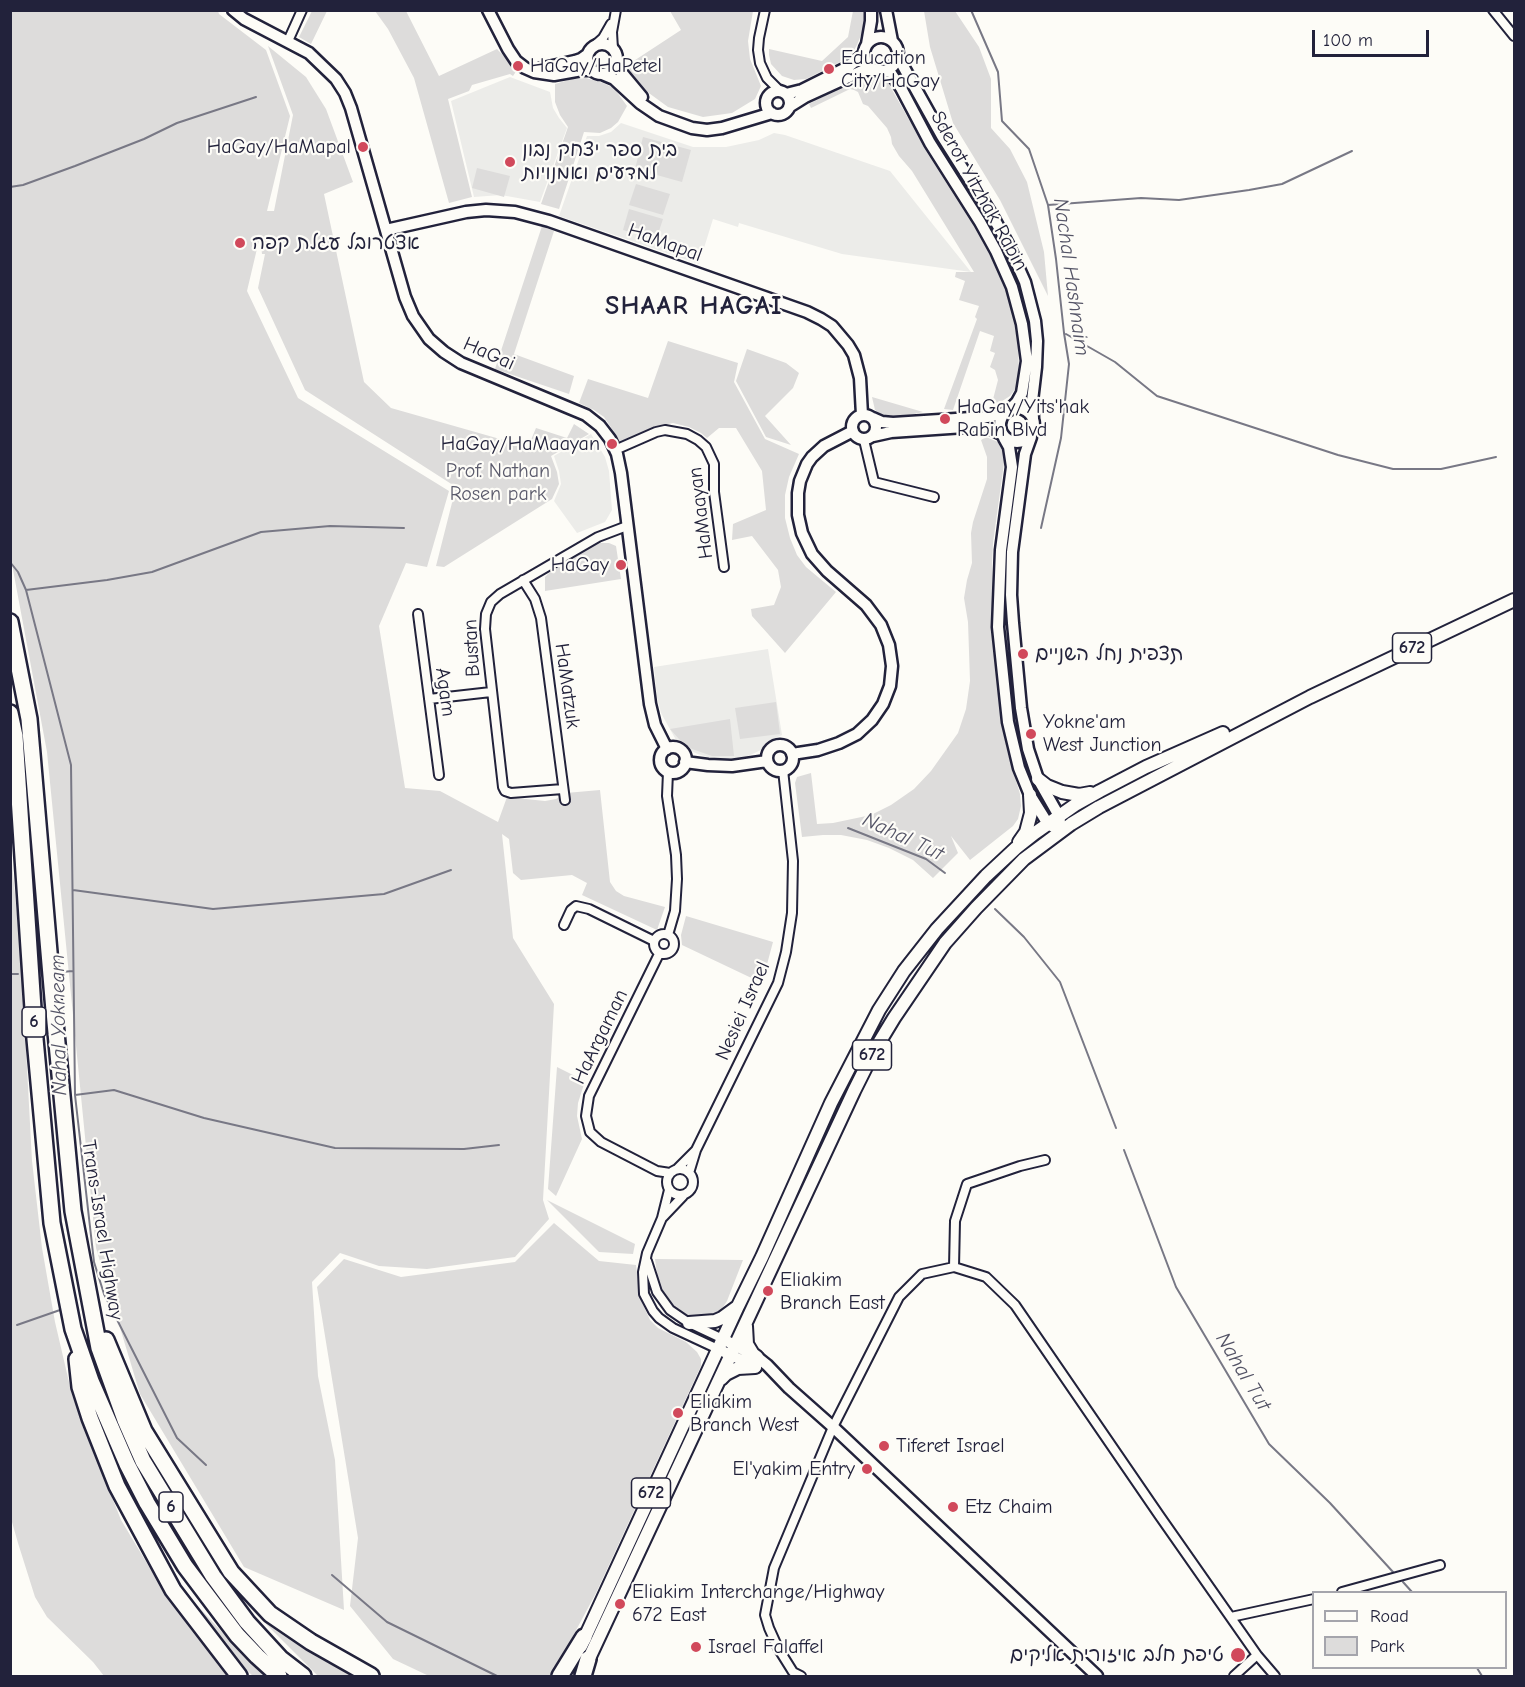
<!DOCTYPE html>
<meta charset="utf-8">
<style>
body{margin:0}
#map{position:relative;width:1525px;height:1687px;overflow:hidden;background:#fdfcf7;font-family:"Comic Neue",sans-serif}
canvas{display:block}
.frame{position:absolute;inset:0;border:12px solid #22223b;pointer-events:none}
.legend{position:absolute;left:1312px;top:1591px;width:195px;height:78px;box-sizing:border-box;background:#fdfcf7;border:2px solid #a5a5ac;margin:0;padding:8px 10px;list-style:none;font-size:18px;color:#22223b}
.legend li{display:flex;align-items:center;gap:12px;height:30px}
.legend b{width:30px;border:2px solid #a5a5ac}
.scale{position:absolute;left:1312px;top:30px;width:117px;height:27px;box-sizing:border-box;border:3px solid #22223b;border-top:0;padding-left:8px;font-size:18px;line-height:21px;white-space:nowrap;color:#22223b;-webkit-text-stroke:4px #fdfcf7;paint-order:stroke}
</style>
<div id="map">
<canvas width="1525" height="1687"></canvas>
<div class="frame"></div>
<ul class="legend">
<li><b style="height:8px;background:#fdfcf7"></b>Road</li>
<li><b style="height:16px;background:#dddcdb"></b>Park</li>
</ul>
<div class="scale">100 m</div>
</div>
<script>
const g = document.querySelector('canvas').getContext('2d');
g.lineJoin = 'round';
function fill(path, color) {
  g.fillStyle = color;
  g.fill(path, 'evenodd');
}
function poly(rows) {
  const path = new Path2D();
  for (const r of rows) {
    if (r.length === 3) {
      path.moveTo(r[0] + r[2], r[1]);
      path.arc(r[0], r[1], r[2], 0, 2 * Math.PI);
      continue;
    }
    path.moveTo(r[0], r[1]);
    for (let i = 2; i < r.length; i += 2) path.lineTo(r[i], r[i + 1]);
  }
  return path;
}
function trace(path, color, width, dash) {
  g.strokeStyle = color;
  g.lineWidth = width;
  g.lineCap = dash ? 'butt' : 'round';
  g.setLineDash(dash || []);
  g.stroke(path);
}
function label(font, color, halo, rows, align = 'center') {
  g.font = font + ' "Comic Neue","Playpen Sans Hebrew",sans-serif';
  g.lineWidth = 4.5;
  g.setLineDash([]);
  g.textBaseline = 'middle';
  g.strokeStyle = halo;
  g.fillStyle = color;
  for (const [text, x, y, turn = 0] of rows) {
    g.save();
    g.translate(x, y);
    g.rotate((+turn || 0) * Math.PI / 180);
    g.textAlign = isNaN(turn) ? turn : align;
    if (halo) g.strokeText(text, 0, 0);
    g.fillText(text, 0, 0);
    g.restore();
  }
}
fill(poly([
 [510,77,550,92,553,108,559,118,567,128,540,202,501,195,474,197,451,101],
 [621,123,693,147,726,147,759,140,774,133,785,135,890,171,971,272,842,254,739,223,738,227,713,219,699,264,559,216,587,136,599,136,611,132],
 [591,434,605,457,609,471,612,510,605,522,577,533,554,501,561,484,559,471,554,456],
 [768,649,782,735,773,739,761,750,748,756,728,759,714,759,698,754,689,750,676,740,661,713,657,697,654,667]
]), '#ecece9');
fill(poly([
 [10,11,218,11,219,14,266,50,290,116,267,211,274,211,293,115,268,46,306,77,326,109,353,182,324,194,364,382,391,408,528,447,536,428,567,438,574,424,589,434,551,456,557,472,559,484,552,499,444,567,436,566,456,487,305,390,258,288,265,254,262,254,260,236,247,291,298,398,449,491,427,567,406,563,379,626,405,788,440,791,498,822,507,797,545,801,556,799,566,793,600,790,610,882,616,891,624,896,665,907,657,930,582,895,587,883,572,875,521,880,513,873,509,839,502,834,513,938,554,1004,543,1200,549,1219,515,1257,427,1269,379,1266,340,1253,312,1282,318,1376,335,1460,344,1610,244,1567,140,1394,96,1248,47,752,11,559],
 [312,11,327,11,311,44,299,37],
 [375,11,406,11,439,76,497,49,517,70,513,76,510,74,472,85,469,91,448,99,472,197,449,203,414,78,388,29],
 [670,11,753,11,748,41,750,59,761,86,755,99,732,113,703,117,668,107,642,88,626,66,681,30],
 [853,11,864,11,865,25,857,45,850,57,806,79,794,80,782,76,771,64,769,55,769,49,822,61,848,37],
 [924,11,955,11,979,47,991,79,991,128,1010,149,1027,182,1044,252,1048,296,1000,200,953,123,930,47],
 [866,74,877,74,886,79,908,118,984,235,998,262,1014,319,1018,348,1019,369,1016,388,1010,396,996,405,991,407,998,380,995,370,990,367,995,353,990,351,994,336,980,331,953,410,944,409,977,319,975,317,979,306,959,300,965,281,955,277,956,272,974,272,912,171,899,156,892,144,891,137,887,128,868,106,863,104,858,92,854,90,850,89,811,108,809,104],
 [586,78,603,83,614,88,627,106,618,122,611,128,600,133,584,132,559,209,541,204,568,127,560,115,555,102,555,84,572,79],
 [643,137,691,150,682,182,635,169],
 [477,168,510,176,504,197,472,188],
 [636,184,670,194,663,215,629,205],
 [629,209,663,219,656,240,623,230],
 [542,226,554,231,514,354,574,376,569,394,495,369],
 [668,341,738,363,734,382,765,439,799,454,789,477,785,495,785,518,790,538,797,555,806,567,836,592,785,653,752,616,751,609,774,605,781,587,778,570,752,536,732,540,733,524,766,510,762,471,736,428,719,428,707,438,701,433,689,427,673,423,658,426,618,443,612,429,604,417,594,410,579,403,588,379,648,398],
 [747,349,786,363,799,373,793,388,765,416,791,445,766,437,736,381],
 [872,397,923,412,896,418,885,418,875,410],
 [986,437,998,442,1005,456,993,543,992,565,993,592,1004,735,1008,754,1020,794,1021,806,1018,819,1013,826,970,860,951,836,958,853,933,878,913,860,889,848,867,840,841,835,823,835,802,837,795,783,797,777,811,773,817,824,833,823,871,815,891,805,914,789,931,771,958,733,966,709,970,681,968,622,964,598,967,580,972,563,971,533,973,522,987,479,987,457,981,440],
 [600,543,609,543,616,546,621,579,545,591,545,577,549,573,595,545],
 [776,702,780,734,740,739,735,708],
 [730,719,734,756,712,756,692,749,679,739,670,729],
 [10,843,21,956,32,1161,42,1248,55,1322,72,1395,121,1520,151,1570,191,1630,229,1676,104,1676,93,1662,47,1617,35,1597,18,1543,10,1515],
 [686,916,773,942,762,983,682,945,681,935],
 [557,1067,585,1081,578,1103,577,1116,582,1139,556,1196,548,1189],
 [547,1200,635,1244,633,1254,599,1252],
 [554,1223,599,1261,636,1265,640,1298,650,1320,658,1328,686,1342,697,1352,701,1359,701,1366,596,1593,552,1675,551,1676,429,1676,393,1659,350,1606,358,1538,317,1287,344,1259,401,1277,515,1262],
 [655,1259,743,1260,727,1301,720,1312,714,1316,693,1318,676,1308,663,1292,658,1282],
 [234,1592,286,1633,350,1676,318,1676],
 [197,1605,221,1631,266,1676,253,1676,242,1666]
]), '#dddcdb');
trace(poly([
 [971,10,998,72,1002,121,1029,149,1048,205,1056,259,1064,333,1069,364,1061,438,1041,528],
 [10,187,23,185,75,166,144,139,177,123,256,97],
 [1048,205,1141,198,1179,200,1249,190,1282,184,1352,151],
 [1066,334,1115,362,1157,396,1338,455,1393,469,1441,469,1496,457],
 [10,562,18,572,26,590,71,765,75,1095,94,1262,104,1294,177,1438,206,1465],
 [26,590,107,580,152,572,261,532,330,526,404,528],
 [848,828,926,859,945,873],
 [73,890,213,909,384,894,451,870],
 [995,909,1024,937,1060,982,1116,1128],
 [61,972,73,971],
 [10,974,18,974],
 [75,1095,114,1090,204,1118,335,1148,464,1149,499,1145],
 [1124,1150,1176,1287,1269,1444,1330,1503,1393,1572],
 [17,1325,60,1310],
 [332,1575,387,1622,497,1676],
 [1403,1582,1412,1592],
 [1477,1668,1482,1676]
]), '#787885', 2);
const minor = poly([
 [765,10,759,38,758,50,760,63,767,78,780,91],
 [1493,10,1514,36],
 [288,41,302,10],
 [594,46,603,38,611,24],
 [613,49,612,32,616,10],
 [864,440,874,482,934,497],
 [615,450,656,432,665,430,687,434,698,440,706,447,714,464,714,492,724,567],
 [523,580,535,599,541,618,565,800],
 [418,614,439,775],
 [429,699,491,692],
 [563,789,511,793,505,791,503,787,485,629,486,614,491,602,500,594,598,537,627,526],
 [564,925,571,910,576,906,589,909,654,941],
 [664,944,10],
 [668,935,675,911,677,879,676,855,667,796,668,772],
 [659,954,589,1096,586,1116,590,1132,601,1142,657,1171,670,1173],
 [680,1182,13],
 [677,1169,695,1151],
 [689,1173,696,1150,778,983,786,952,792,913,793,861,783,770],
 [669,1190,662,1218,647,1253,643,1272,644,1294,653,1311,659,1318,673,1328,718,1349],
 [663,1217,683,1196],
 [647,1261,657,1292,670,1310,689,1323,723,1339],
 [954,1267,955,1221,967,1184,1020,1166,1045,1160],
 [1342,1592,1440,1565],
 [1231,1617,1314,1599],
 [801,1676,793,1672,778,1648,769,1628,765,1615,774,1568,833,1427,899,1297,922,1274,954,1267,986,1277,1015,1305,1159,1515,1257,1655,1275,1676],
 [1234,1676,1257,1655]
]);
const tertiary = poly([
 [233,10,244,19,309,53,336,79,345,93,351,108,405,297,413,316,429,339,444,352,461,363,586,415,600,426,610,439,617,454,621,473,650,704,655,725,667,749],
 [488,10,508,49,516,61,525,68,534,72,554,75,582,70,592,70],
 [602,59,15],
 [616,60,617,67,642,97],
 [539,69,575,61,581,59,588,54],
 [602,74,614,79,640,103,659,116,692,128,707,130,722,128,772,113],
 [778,103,12],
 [786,94,802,90,848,67,864,54],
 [789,107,805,97,864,70,875,70],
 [386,230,466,212,486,210,515,212,549,221,807,312,821,319,832,326,848,345,854,355,860,378,862,415],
 [864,427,12],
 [873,418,882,422,893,423,987,417,1005,413],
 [873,436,891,432,979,426,991,429,1003,435],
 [780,758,13],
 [673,760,13],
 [792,754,818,750,839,743,857,734,872,720,883,704,890,686,892,666,889,645,881,625,866,605,827,571,812,554,802,533,798,515,798,493,800,481,807,464,812,457,824,446,853,431],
 [685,762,708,765,732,766,767,761],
 [723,1339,757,1357,767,1365,789,1388,833,1427,1097,1676],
 [718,1349,756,1367]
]);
const secondary = poly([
 [886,10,892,41],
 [881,54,17],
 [867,44,871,21,871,10],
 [898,57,942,136,992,215,1008,244,1025,282,1035,321,1037,341,1036,367,1032,401,1033,418],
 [881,71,890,72,901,88,930,143,980,222,996,251,1012,287,1022,324,1027,361,1022,393,1017,402,1010,409],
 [1017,425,17],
 [1031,437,1025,454,1012,552,1011,595,1013,623,1021,708,1028,749,1038,779,1059,816,1060,822],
 [1004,438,1009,447,1012,467,1001,550,998,627,1008,722,1019,768,1030,795,1048,824,1061,831]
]);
const primary = poly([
 [1038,779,1047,786,1062,792,1079,795,1090,793],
 [1019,842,1026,832,1031,813,1030,795],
 [689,1323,715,1321,722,1318,737,1307],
 [746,1326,747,1344,753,1354,757,1357],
 [721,1379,726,1374,738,1368,755,1367],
 [581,1646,738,1306,762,1257,831,1103,879,1010,904,971,937,929,986,876,1016,848,1035,833,1075,805,1100,791,1146,767,1223,733],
 [585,1667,854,1091,874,1051,894,1018,945,943,976,908,1024,859,1071,824,1099,807,1310,697,1514,600]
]);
const motorway = poly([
 [10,622,29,719,55,1022,73,1211,99,1348,125,1420,143,1461,213,1576,247,1622,281,1659,303,1676],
 [10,713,15,736,35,1039,52,1223,73,1329,91,1381,127,1464,147,1503,185,1566,237,1635,257,1656,279,1676],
 [106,1340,144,1431,231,1572,270,1614,311,1642,371,1676],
 [77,1359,80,1387,90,1418,117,1486,173,1590,239,1676],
 [560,1676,584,1637],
 [583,1676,588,1659]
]);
trace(minor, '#22223b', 12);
trace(tertiary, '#22223b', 15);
trace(secondary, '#22223b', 15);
trace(primary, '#22223b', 16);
trace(motorway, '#22223b', 20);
trace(minor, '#fdfcf7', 8);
trace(tertiary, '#fdfcf7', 10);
trace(secondary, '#fdfcf7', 10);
trace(primary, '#fdfcf7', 12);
trace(motorway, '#fdfcf7', 15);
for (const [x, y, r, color] of [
 [518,66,6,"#d1495b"],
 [829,69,6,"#d1495b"],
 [363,147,6,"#d1495b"],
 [510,162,6,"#d1495b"],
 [240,243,6,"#d1495b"],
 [945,419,6,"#d1495b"],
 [612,444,6,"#d1495b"],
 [621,565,6,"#d1495b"],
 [1023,654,6,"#d1495b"],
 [1031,734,6,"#d1495b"],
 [768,1291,6,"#d1495b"],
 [678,1413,6,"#d1495b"],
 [884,1446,6,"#d1495b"],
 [867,1469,6,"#d1495b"],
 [953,1507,6,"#d1495b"],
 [620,1604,6,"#d1495b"],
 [696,1647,6,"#d1495b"],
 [1238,1655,8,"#d1495b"]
]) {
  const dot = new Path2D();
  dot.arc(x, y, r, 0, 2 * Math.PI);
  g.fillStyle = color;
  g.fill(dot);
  trace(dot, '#fdfcf7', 2);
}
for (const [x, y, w] of [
 [1412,648,39],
 [34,1022,24],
 [872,1055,39],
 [651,1493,39],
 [171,1507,24]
]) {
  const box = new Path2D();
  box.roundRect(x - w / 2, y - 15, w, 30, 4.5);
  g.fillStyle = '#fdfcf7';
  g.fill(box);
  trace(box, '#22223b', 1.5);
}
label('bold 18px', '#22223b', null, [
 ["672",1412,648],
 ["6",34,1022],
 ["672",872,1055],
 ["672",651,1493],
 ["6",171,1507]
]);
label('20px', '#22223b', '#fdfcf7', [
 ["Education",841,58],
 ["City/HaGay",841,81],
 ["HaGay/HaPetel",530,66],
 ["HaGay/HaMapal",351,147,"right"],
 ["בית ספר יצחק נבון",522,150],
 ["למדעים ואמנויות",522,173],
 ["אצטרובל עגלת קפה",252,243],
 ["HaGay/Yits'hak",957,407],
 ["Rabin Blvd",957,430],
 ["HaGay/HaMaayan",600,444,"right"],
 ["HaGay",609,565,"right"],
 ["תצפית נחל השניים",1035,654],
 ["Yokne'am",1043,722],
 ["West Junction",1043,745],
 ["Eliakim",780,1280],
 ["Branch East",780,1303],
 ["Eliakim",690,1402],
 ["Branch West",690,1425],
 ["Tiferet Israel",896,1446],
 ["El'yakim Entry",855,1469,"right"],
 ["Etz Chaim",965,1507],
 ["Eliakim Interchange/Highway",632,1592],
 ["672 East",632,1615],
 ["Israel Falaffel",708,1647],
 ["טיפת חלב איזורית אליקים",1224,1655,"right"]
], 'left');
label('20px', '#22223b', '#fdfcf7', [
 ["Sderot Yitzhak Rabin",979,191,61],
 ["HaMapal",665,243,20],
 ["HaGai",489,354,24],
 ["HaMaayan",701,513,-97],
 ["Bustan",472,648,-93],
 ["HaMatzuk",567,686,82],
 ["Agam",445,692,82],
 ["Nesiei Israel",743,1011,-66],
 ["HaArgaman",600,1037,-64],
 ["Trans-Israel Highway",102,1230,81]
]);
label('20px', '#5a5a6b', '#fdfcf7', [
 ["Prof. Nathan",498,471],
 ["Rosen park",498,494]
]);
label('italic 21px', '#545466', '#fdfcf7', [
 ["Nachal Hashnaim",1071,277,82],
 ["Nahal Tut",903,837,25],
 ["Nahal Yokneam",59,1025,-91],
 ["Nahal Tut",1243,1372,59]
]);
g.letterSpacing = '1.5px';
label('bold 26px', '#22223b', '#fdfcf7', [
 ["SHAAR HAGAI",694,307]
]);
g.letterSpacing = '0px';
</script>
